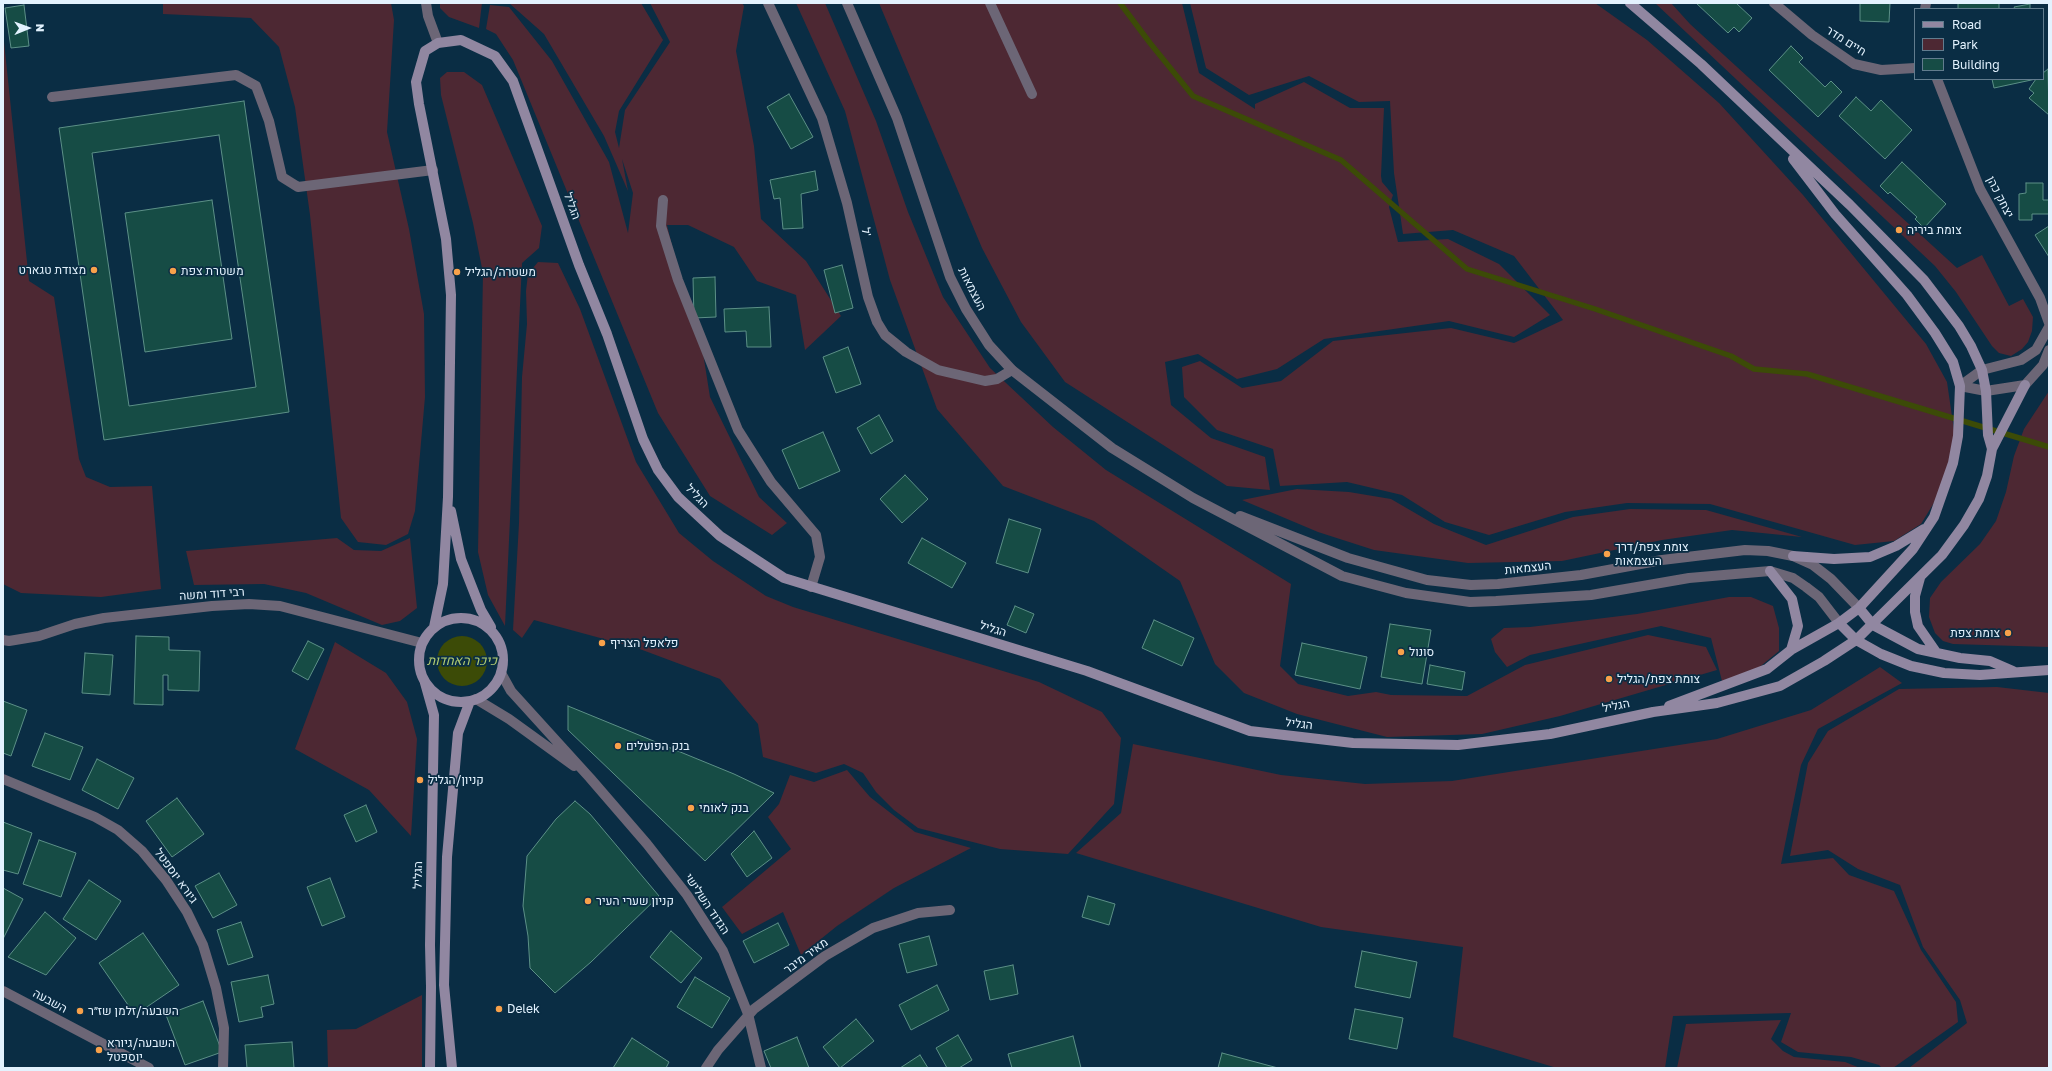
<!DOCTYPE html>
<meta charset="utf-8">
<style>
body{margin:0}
#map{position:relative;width:2052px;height:1071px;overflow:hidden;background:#0a2d44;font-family:"Golos Text",sans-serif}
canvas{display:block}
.frame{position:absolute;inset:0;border:4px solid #e3f2fe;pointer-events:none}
.legend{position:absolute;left:1914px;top:8px;width:130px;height:72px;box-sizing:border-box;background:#0a2d44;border:1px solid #617c8e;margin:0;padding:5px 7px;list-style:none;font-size:12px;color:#e3f2fe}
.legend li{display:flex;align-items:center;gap:8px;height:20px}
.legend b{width:20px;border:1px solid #617c8e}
.north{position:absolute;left:8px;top:8px;width:40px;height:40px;-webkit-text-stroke:3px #0a2d44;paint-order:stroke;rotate:89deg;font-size:11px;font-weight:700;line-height:16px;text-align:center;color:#e3f2fe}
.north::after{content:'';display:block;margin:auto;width:14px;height:18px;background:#e3f2fe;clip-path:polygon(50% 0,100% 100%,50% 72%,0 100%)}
</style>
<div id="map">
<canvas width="2052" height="1071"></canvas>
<div class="frame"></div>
<ul class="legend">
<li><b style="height:5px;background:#9187a1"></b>Road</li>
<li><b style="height:11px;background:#4d2833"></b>Park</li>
<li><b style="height:11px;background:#164c45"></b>Building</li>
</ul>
<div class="north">N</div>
</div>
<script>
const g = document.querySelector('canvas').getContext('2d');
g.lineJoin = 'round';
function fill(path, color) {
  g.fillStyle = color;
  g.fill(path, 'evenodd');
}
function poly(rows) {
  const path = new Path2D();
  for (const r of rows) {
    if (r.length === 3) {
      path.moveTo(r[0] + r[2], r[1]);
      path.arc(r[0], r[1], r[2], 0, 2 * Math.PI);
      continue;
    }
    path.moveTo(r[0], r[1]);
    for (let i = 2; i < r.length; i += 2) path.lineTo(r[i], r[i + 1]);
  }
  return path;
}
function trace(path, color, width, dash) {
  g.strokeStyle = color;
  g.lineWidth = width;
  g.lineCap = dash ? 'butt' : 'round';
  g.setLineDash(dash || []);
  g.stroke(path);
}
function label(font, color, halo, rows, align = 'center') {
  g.font = font + ' "Golos Text",Heebo,sans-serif';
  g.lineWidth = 3.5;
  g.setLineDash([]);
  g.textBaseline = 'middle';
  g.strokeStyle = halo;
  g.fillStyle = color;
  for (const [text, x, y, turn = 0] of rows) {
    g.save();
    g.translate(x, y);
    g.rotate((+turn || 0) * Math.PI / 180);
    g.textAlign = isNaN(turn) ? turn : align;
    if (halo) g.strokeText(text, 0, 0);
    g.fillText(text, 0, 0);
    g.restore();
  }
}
fill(poly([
 [163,3,391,3,394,20,387,132,409,229,424,314,425,397,415,511,408,534,386,545,358,542,341,518,310,215,295,107,279,47,251,18,163,14],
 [440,3,482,3,479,28,449,17,440,8],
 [509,3,641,3,663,40,619,111,615,132,619,148,625,110,670,42,650,3,742,3,744,6,736,51,754,146,761,219,806,261,841,316,805,350,796,295,757,281,734,247,688,225,667,225,690,320,703,353,710,397,759,497,787,523,772,535,710,496,658,413,513,60,496,34,486,29,490,5,509,7,552,61,609,162,628,233,633,193,622,159,628,191,604,136,544,34],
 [796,3,825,3,876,121,908,212,943,297,990,368,1053,427,1106,470,1291,584,1280,666,1298,684,1348,696,1376,692,1391,695,1467,696,1525,665,1648,635,1706,647,1717,670,1560,716,1482,734,1387,737,1297,714,1244,693,1215,664,1180,581,1094,521,1003,486,937,409,890,280,845,111],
 [879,3,1182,3,1199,73,1255,109,1255,104,1304,82,1350,108,1384,108,1381,176,1382,182,1393,195,1389,207,1398,242,1448,239,1499,264,1550,315,1514,337,1449,321,1324,339,1277,369,1237,379,1198,354,1165,362,1171,405,1211,438,1265,457,1270,490,1227,486,1065,382,1021,322,982,248],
 [1190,3,1595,3,1647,40,1719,103,1803,195,1926,344,1947,382,1955,437,1943,488,1921,524,1894,541,1855,545,1710,504,1627,503,1565,512,1489,535,1445,522,1402,495,1347,482,1280,486,1273,449,1217,430,1184,397,1182,367,1200,361,1242,388,1281,381,1333,341,1451,328,1514,343,1563,320,1514,256,1453,230,1403,234,1394,173,1390,101,1359,102,1309,76,1249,95,1206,68],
 [1655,3,1671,3,1690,24,1957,268,1982,255,2009,306,2023,299,2033,317,2032,331,2028,342,2022,349,2011,356,1999,353,1992,346,1956,292,1935,266],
 [3,32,29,281,54,297,79,459,86,477,110,487,152,486,161,589,101,597,21,593,3,584],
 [447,72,464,72,482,85,542,226,539,248,522,263,505,626,488,595,478,552,483,273,473,223,441,95,440,78],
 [538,262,558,263,580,309,636,462,679,533,713,561,766,596,793,607,1039,682,1102,712,1121,738,1114,804,1068,854,1000,849,918,828,894,810,876,792,863,773,844,764,816,773,763,757,758,724,720,679,637,648,534,620,522,638,513,630,519,523,522,377,527,324,526,291,528,274],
 [2049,391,2049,647,1953,644,1943,641,1935,633,1929,617,1930,598,1941,582,1980,544,1996,521,2006,492,2014,456,2024,429],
 [1297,489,1349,492,1391,499,1434,524,1486,545,1573,517,1630,509,1706,510,1802,537,1732,530,1662,540,1562,561,1468,563,1374,550,1318,532,1242,500],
 [337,538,354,550,381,551,410,538,417,608,400,621,382,625,306,593,264,584,194,585,186,551],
 [1729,597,1751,597,1773,606,1779,628,1779,651,1756,670,1722,681,1711,638,1661,626,1530,655,1507,667,1495,652,1491,639,1504,628,1530,627,1637,614],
 [335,642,386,673,407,702,417,739,411,836,369,790,295,749],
 [1880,667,1902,683,1818,729,1801,765,1781,864,1833,858,1849,875,1894,891,1921,950,1956,1002,1958,1022,1893,1068,1882,1068,1879,1065,1851,1057,1798,1052,1781,1042,1791,1013,1673,1016,1665,1068,1557,1068,1453,1037,1463,947,1321,927,1076,853,1121,813,1133,744,1281,775,1365,784,1452,781,1717,739,1811,710],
 [1997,687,2049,693,2049,1068,1909,1068,1967,1023,1960,1000,1923,947,1900,885,1858,869,1828,850,1790,856,1808,763,1828,731,1899,689],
 [847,770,870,797,915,832,971,848,894,888,837,926,801,955,783,912,742,934,722,907,791,849,768,817,779,804,790,775,814,782],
 [422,995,422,1068,328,1068,327,1030,356,1029],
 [1781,1020,1771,1039,1783,1051,1794,1057,1845,1062,1860,1068,1677,1068,1686,1024]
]), '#4d2833');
fill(poly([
 [462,661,25]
]), '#3c4b07');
trace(poly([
 [1120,3,1150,43,1193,96,1341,160,1467,269,1595,309,1731,356,1754,369,1807,374,2049,447]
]), '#3c4b07', 5.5);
const building = poly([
 [1696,3,1736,3,1752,18,1739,32,1734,27,1728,33,1696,3],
 [1860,3,1890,3,1889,22,1860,21,1860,3],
 [1958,3,1999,3,1999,9,1958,9,1958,3],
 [2030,4,2030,9,2015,9,2014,7,2030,4],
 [24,5,29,46,11,48,5,8,24,5],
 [1791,46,1803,58,1799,62,1825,87,1831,81,1842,92,1818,117,1769,70,1791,46],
 [2048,69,2049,115,2029,98,2034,93,2029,89,2036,79,1994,88,1992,79,2043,79,2043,73,2048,69],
 [789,94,813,137,791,149,767,107,789,94],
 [1856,97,1871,111,1881,100,1912,130,1885,159,1839,116,1856,97],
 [244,101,289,412,104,440,59,128,244,101],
 [219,135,256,387,129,406,92,153,219,135],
 [1902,162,1946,204,1924,228,1915,219,1917,217,1890,192,1888,194,1880,186,1902,162],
 [815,171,818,190,801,194,803,228,783,229,780,198,774,199,770,180,815,171],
 [2026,183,2043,183,2043,200,2049,200,2049,214,2032,214,2032,220,2019,220,2019,194,2026,193,2026,183],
 [212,200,232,339,145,352,125,213,212,200],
 [2049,226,2049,257,2035,235,2049,226],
 [842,265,853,308,835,313,824,270,842,265],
 [715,277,716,317,694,318,693,278,715,277],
 [769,307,771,347,747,347,746,331,725,332,724,309,769,307],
 [848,347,861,384,836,393,823,357,848,347],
 [879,415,893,441,871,454,857,428,879,415],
 [823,432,840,471,799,489,782,450,823,432],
 [905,475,928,499,902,523,880,499,905,475],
 [1009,519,1041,529,1028,573,996,563,1009,519],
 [922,538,966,563,952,588,908,563,922,538],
 [1015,606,1034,614,1026,633,1007,625,1015,606],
 [1154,620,1194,638,1182,666,1142,648,1154,620],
 [1390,624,1431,630,1422,684,1381,677,1390,624],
 [136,636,169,637,169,650,200,651,199,691,168,690,168,675,163,675,163,705,134,704,136,636],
 [308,641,324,649,308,680,292,671,308,641],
 [1302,643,1367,657,1360,689,1295,675,1302,643],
 [85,653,113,655,110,695,82,693,85,653],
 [1430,665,1465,672,1462,690,1427,684,1430,665],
 [3,701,27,710,11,756,3,753,3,701],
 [568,706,734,774,774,793,705,861,568,730,568,706],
 [45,733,83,747,70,780,32,766,45,733],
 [97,759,134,778,118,809,82,790,97,759],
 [177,798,204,834,172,857,146,821,177,798],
 [575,801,590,814,659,896,591,962,555,993,530,968,528,936,523,906,527,856,556,819,575,801],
 [366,805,377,832,356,842,344,815,366,805],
 [3,822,32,833,18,874,3,870,3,822],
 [754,831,772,858,747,877,731,854,754,831],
 [39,840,76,853,61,897,23,884,39,840],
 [219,873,237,905,213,918,195,886,219,873],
 [330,878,345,917,322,926,307,887,330,878],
 [89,880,121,901,96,940,63,919,89,880],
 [3,888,23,899,3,939,3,888],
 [1088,896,1115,904,1109,925,1082,917,1088,896],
 [45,912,76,938,46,975,8,957,45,912],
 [241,922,253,957,228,965,217,930,241,922],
 [778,923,789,945,754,963,743,941,778,923],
 [671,931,702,958,681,983,650,957,671,931],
 [143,933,179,985,135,1015,99,963,143,933],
 [929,936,937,965,907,973,899,944,929,936],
 [1362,951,1417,962,1410,998,1355,987,1362,951],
 [1013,965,1018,994,990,1000,984,971,1013,965],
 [268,975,274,1004,261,1007,263,1017,239,1022,231,982,268,975],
 [695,977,730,998,712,1028,677,1007,695,977],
 [937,985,949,1010,911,1030,899,1005,937,985],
 [203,1001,222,1052,185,1065,166,1015,203,1001],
 [1355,1009,1403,1018,1397,1049,1349,1039,1355,1009],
 [856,1019,874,1041,840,1068,823,1047,856,1019],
 [958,1035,972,1060,959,1068,947,1068,936,1048,958,1035],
 [1073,1036,1081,1068,1012,1068,1008,1054,1073,1036],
 [797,1037,809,1068,771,1068,764,1051,797,1037],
 [632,1038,669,1062,666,1068,613,1068,632,1038],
 [292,1042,294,1068,247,1068,245,1045,292,1042],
 [1222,1053,1278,1068,1218,1068,1222,1053],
 [920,1055,928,1068,900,1068,920,1055]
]);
fill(building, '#164c45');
trace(building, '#5c9087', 1);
trace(poly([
 [426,3,428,16,438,43],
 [768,3,822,118,847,203,868,297,877,322,885,335,906,352,938,370,985,381,997,379,1012,370],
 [990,3,1032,94],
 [1774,3,1812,35,1854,64,1881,70,1915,68],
 [52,97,236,75,256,86,269,121,282,177,298,187,433,170],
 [663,200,661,226,678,280,738,430,771,482,816,535,820,557,811,587],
 [3,640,9,641,39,636,75,624,104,618,212,606,249,604,280,606,422,643],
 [3,779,95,817,118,830,142,851,166,880,187,912,203,945,216,988,224,1028,223,1068],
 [706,1068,718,1050,754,1009,825,956,873,928,918,913,950,910]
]), '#6c6676', 10);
trace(poly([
 [847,3,897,118,950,277,966,309,989,345,1012,370,1112,448,1193,498,1342,576,1406,593,1470,602,1496,601,1591,595,1689,578,1770,571,1793,578,1806,587,1819,597,1839,623],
 [1925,9,1926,3],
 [1937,79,1980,189,2040,298,2049,323],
 [1960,386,1982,370,2021,360,2036,350,2049,327],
 [1960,386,1986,391,2025,385,2043,365,2049,350],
 [1240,516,1348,558,1427,580,1471,585,1498,584,1581,575,1662,560,1745,550,1768,551,1793,556,1813,565,1831,579,1859,608],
 [501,673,511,691,590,778,647,844,687,895,723,951,748,1014,761,1068],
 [476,699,509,719,574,766],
 [3,991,149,1068]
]), '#6c6676', 10);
trace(poly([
 [1992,449,2025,385],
 [451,511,461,559,481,610,491,627],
 [1793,556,1834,559,1870,557,1896,546,1924,529],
 [1770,571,1792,599,1798,626,1791,650],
 [1920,578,1915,596,1915,612,1918,626,1936,652],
 [1859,608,1873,625,1918,649,1960,658,1990,661,2013,671],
 [461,660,42],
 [1839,623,1856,640,1881,654,1911,666,1944,673,1980,675,2049,670],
 [434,627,443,584,448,497,451,295,446,239,419,104,416,82,425,51,438,43,461,40,495,56,513,81,579,265,607,334,643,439,658,470,678,497,720,536,784,578,1087,671,1250,731,1353,743,1458,745,1550,734,1653,712,1717,703,1780,686,1824,661,1856,640,1942,555,1964,525,1979,499,1987,476,1992,449,1988,435,1986,391,1982,370,1971,346,1959,326,1924,280,1850,205,1701,64,1630,3],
 [425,683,434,715,430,945,431,987,430,1068],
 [1669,706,1767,669,1791,650,1839,623,1859,608,1913,549,1934,517,1953,463,1958,436,1960,386,1953,362,1935,333,1907,295,1835,214,1793,159],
 [452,1068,444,985,447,857,458,733,470,701]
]), '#9187a1', 10);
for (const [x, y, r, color] of [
 [1899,230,4,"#f8a14a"],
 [94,270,4,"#f8a14a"],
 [173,271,4,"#f8a14a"],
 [457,272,4,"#f8a14a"],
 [1607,554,4,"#f8a14a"],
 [2008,633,4,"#f8a14a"],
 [602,643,4,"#f8a14a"],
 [1401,652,4,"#f8a14a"],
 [1609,679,4,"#f8a14a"],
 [618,746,4,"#f8a14a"],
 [420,780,4,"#f8a14a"],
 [691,808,4,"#f8a14a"],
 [588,901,4,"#f8a14a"],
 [499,1009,4,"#f8a14a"],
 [80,1011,4,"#f8a14a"],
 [99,1050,4,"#f8a14a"]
]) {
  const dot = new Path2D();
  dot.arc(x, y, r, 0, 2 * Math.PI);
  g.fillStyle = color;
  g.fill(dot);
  trace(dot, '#0a2d44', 1.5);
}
label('12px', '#e3f2fe', '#0a2d44', [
 ["חיים מדר",1846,41,32],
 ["יצחק כהן",2000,197,63],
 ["הגליל",572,206,70],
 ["ל'",866,232,79],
 ["העצמאות",972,289,63],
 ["הגליל",697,496,46],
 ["העצמאות",1528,568,-6],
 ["רבי דוד ומשה",212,594,-4],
 ["הגליל",993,629,17],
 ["הגליל",1616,706,-12],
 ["הגליל",1299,724,7],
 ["הגליל",418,875,-89],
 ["גיורא יוספטל",176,876,54],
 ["הגדוד השלישי",707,904,56],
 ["מאיר מיבר",806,956,-36],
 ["השבעה",50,1001,28]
]);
label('12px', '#e3f2fe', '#0a2d44', [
 ["צומת ביריה",1907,230],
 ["מצודת טגארט",86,270,"right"],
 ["משטרת צפת",181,271],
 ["משטרה/הגליל",465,272],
 ["צומת צפת/דרך",1615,547],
 ["העצמאות",1615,561],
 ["צומת צפת",2000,633,"right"],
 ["פלאפל הצריף",610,643],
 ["סונול",1409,652],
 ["צומת צפת/הגליל",1617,679],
 ["בנק הפועלים",626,746],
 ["קניון/הגליל",428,780],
 ["בנק לאומי",699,808],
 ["קניון שערי העיר",596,901],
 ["Delek",507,1009],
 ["השבעה/זלמן שז״ר",88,1011],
 ["השבעה/גיורא",107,1043],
 ["יוספטל",107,1057]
], 'left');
label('italic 13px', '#b1cb71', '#0a2d44', [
 ["כיכר האחדות",462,661]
]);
</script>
